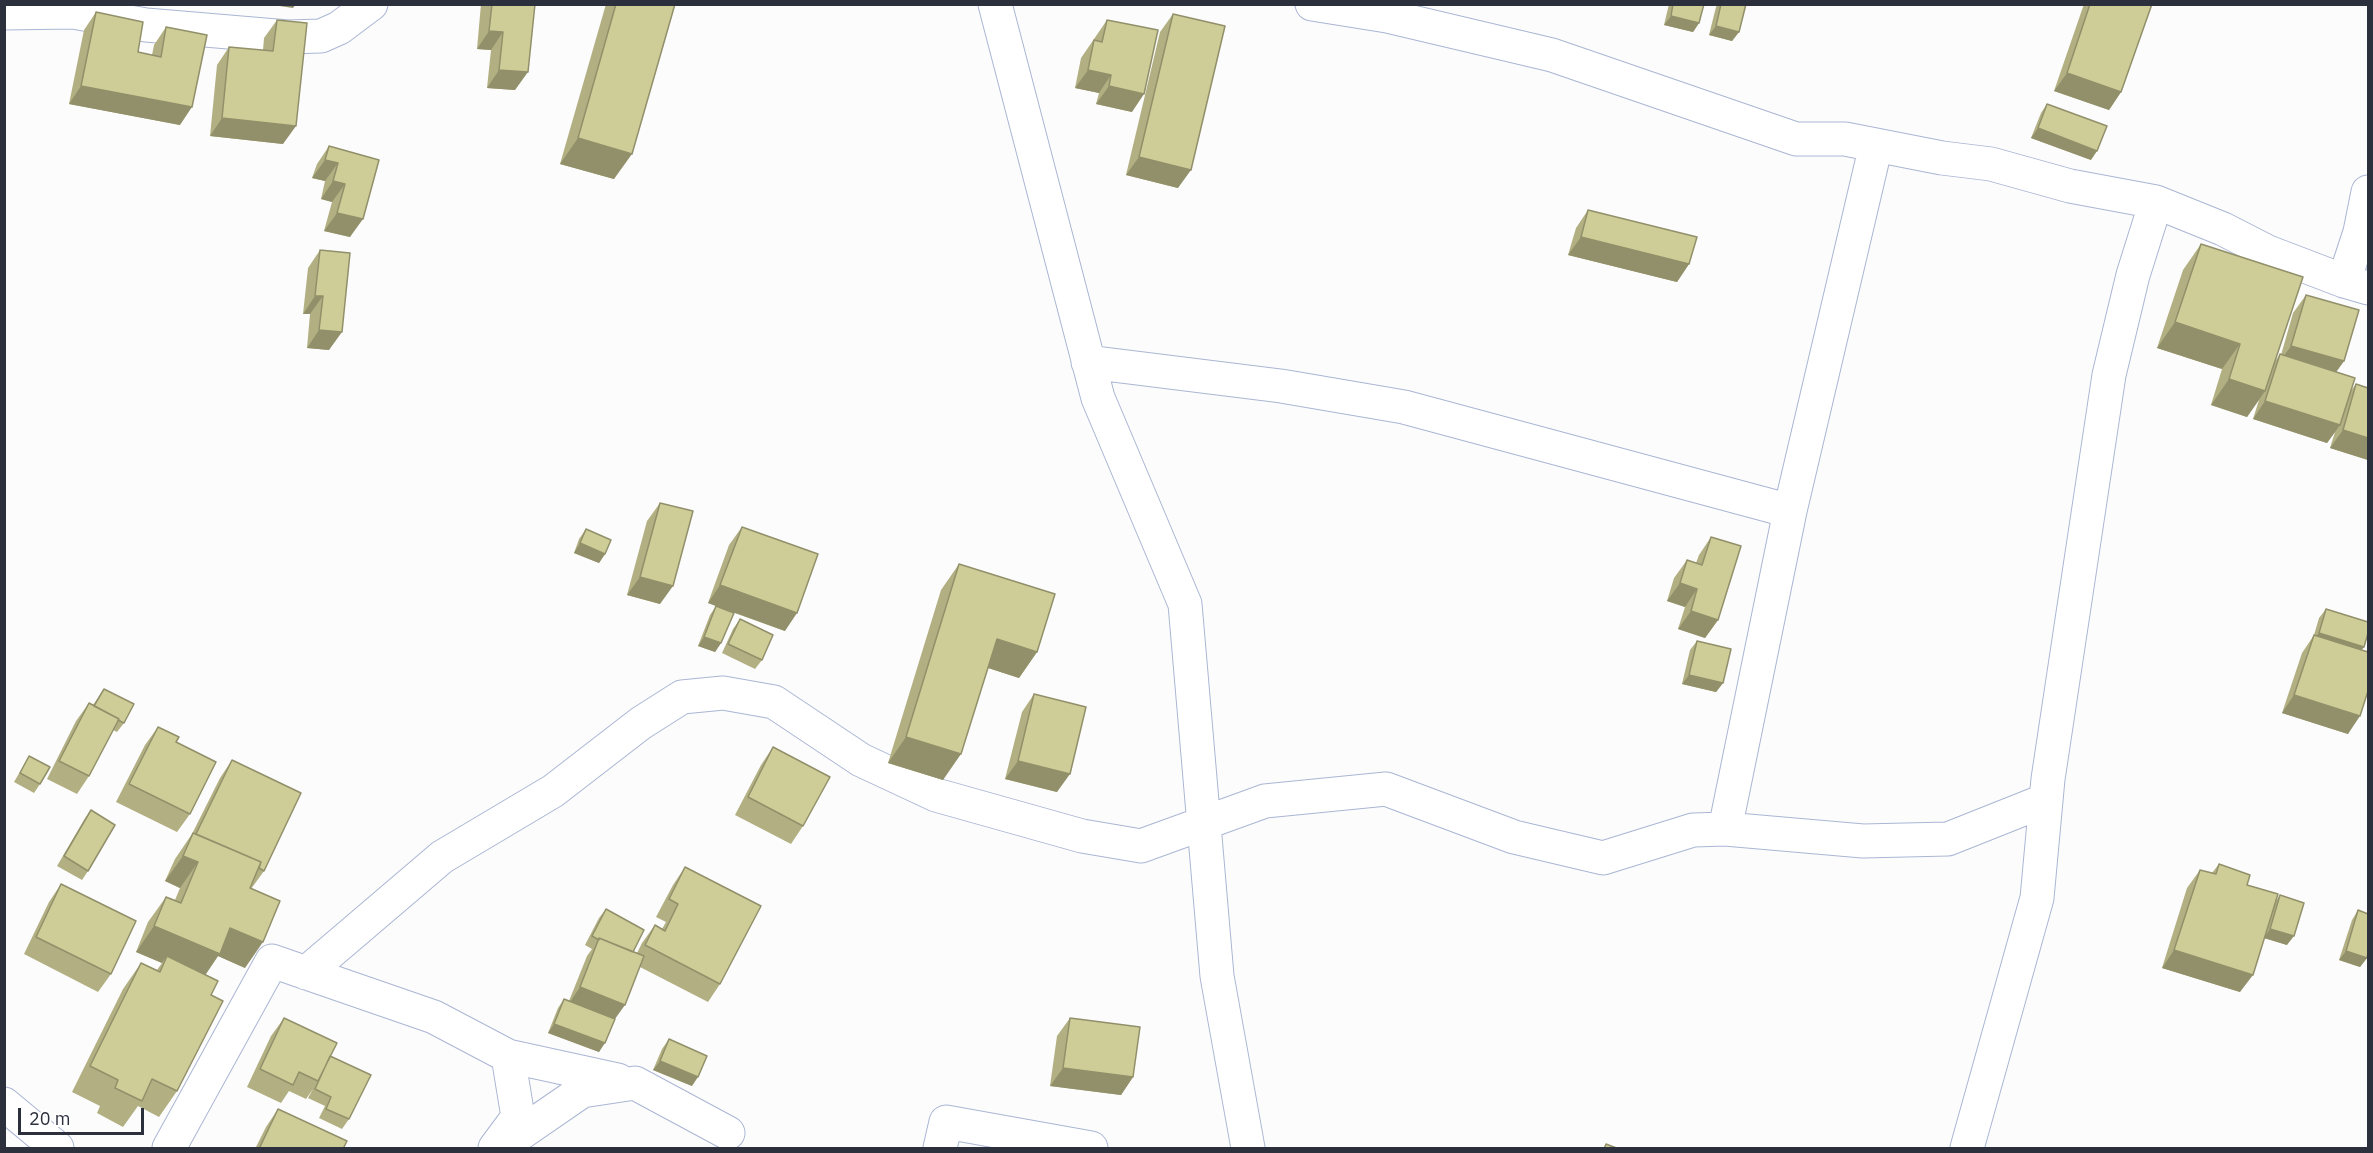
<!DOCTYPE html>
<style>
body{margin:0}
#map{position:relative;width:2373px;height:1153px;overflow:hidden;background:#fcfcfc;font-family:"IBM Plex Sans",sans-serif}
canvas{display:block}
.frame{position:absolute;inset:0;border:6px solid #2c303c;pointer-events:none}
.scale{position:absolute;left:18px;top:1108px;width:126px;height:27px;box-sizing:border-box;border:3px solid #2c303c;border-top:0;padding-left:8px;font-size:18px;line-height:21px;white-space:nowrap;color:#2c303c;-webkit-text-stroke:4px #fff;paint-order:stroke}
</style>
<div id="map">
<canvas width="2373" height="1153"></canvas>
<div class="frame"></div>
<div class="scale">20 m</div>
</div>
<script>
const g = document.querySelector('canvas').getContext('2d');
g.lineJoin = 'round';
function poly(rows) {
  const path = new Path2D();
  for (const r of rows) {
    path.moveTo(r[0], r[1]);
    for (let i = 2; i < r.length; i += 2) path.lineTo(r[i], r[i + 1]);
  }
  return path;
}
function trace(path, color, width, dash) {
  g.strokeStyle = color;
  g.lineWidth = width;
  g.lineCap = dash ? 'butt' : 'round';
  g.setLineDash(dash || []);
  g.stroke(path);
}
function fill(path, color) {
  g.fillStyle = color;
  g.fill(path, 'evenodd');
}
const minor = poly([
 [995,4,1098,398,1185,604,1217,976,1248,1148],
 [1312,4,1387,16,1552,55,1796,139,1845,139,1942,158,1991,164,2070,186,2156,202,2223,229,2268,252,2344,281,2368,288],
 [4,13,73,12,146,25,288,37,321,36,339,28,371,4],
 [2344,281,2360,232,2368,192],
 [1088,362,1281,386,1404,407,1790,511],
 [1725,829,1790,511,1876,145],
 [306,973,442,857,553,791,641,723,682,697,723,693,774,702,861,760,936,795,1082,836,1141,846,1265,801,1386,789,1514,837,1603,858,1693,830,1725,829,1863,841,1948,839,2046,800],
 [508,1056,618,1080],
 [4,1104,57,1148],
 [505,1144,582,1091,635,1083,728,1133],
 [169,1148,272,961,434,1017,508,1056,518,1117,495,1148],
 [940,1148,946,1122,1091,1148],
 [1967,1148,2037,898,2048,779,2109,375,2133,275,2156,202]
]);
trace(minor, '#abb6d4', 35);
trace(minor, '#fff', 33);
fill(poly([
 [481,4,535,4,515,90,487,88,491,50,477,49],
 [606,4,675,4,614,179,560,164],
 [1669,4,1704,4,1699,23,1693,32,1664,25],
 [1718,4,1752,4,1751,6,1746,5,1739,32,1732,41,1709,35,1716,7],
 [2084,4,2152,4,2121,92,2109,110,2054,91],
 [96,12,138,52,152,55,154,45,166,27,180,125,69,104,84,30],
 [1173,14,1178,188,1126,175,1160,32],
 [277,20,283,144,210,136,217,65,229,47,263,50,264,38],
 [1107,20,1132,112,1096,104,1099,93,1075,88,1081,58],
 [2047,104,2091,160,2031,138,2041,113],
 [329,146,379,160,350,237,324,231,332,202,321,199,325,181,312,178,317,164],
 [1588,210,1689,264,1677,282,1568,255,1576,228],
 [2201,244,2274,363,2280,354,2281,355,2293,313,2306,295,2344,361,2336,372,2350,392,2356,384,2368,388,2368,460,2330,448,2335,432,2327,443,2253,419,2259,400,2247,417,2211,405,2222,369,2157,348,2183,270],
 [320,250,329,350,307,348,310,314,303,314,308,268],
 [660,503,660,604,627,595,647,521],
 [742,527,785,631,718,607,721,643,715,652,698,646,710,615,716,606,708,603,729,545],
 [586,529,605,554,599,563,574,553,579,539],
 [1711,537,1718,620,1705,638,1678,629,1685,607,1667,601,1674,578,1687,560,1696,563,1699,555],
 [959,564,1037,652,1019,678,988,668,943,780,888,763,941,590],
 [2326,609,2362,650,2348,734,2282,713,2302,653,2314,635,2319,618],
 [740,619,762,660,755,669,722,653,733,629],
 [1697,641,1723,683,1716,692,1682,684,1690,650],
 [104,689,124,723,117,732,113,730,89,776,77,794,47,779,76,721,89,703,93,705],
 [1034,694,1057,792,1005,779,1022,712],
 [158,727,176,742,190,814,177,832,116,802,145,745],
 [773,747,803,826,791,844,735,815,761,765],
 [29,756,40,784,34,793,14,782],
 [232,760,264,871,251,889,245,968,218,956,205,975,211,995,177,1091,159,1117,138,1106,123,1127,97,1113,100,1106,72,1092,123,989,141,963,157,970,162,963,136,952,148,922,166,897,175,900,180,888,165,881,175,859,192,834,220,778],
 [91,810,88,871,82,880,57,866,84,820],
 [2219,864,2247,885,2276,901,2280,895,2287,945,2264,938,2240,992,2162,968,2187,888,2200,870,2212,873],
 [685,867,720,984,708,1002,640,967,599,1052,548,1033,558,1008,564,999,569,1001,587,956,592,949,585,945,599,918,606,909,633,952,637,953,642,943,655,925,662,929,666,922,656,917,673,885],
 [61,884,111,974,98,992,24,954,49,902],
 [2358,910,2367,958,2360,967,2339,960,2352,920],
 [284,1018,330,1056,349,1119,342,1129,319,1118,325,1106,308,1098,313,1089,306,1099,289,1091,281,1103,247,1087,271,1036],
 [1070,1018,1133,1077,1121,1095,1050,1086,1057,1036],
 [669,1039,692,1086,653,1070,662,1049],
 [278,1109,343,1149,255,1149,266,1127]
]), '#b2b082');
fill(poly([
 [266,4,296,4,293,8],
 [1671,16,1699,23,1693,32,1664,25],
 [1716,26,1739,32,1732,41,1709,35],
 [489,31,503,32,491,50,477,49],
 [499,70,528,72,515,90,487,88],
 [1088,70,1111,75,1099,93,1075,88],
 [2067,73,2121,92,2109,110,2054,91],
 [81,86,192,107,180,125,69,104],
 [1109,86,1144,94,1132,112,1096,104],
 [222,118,296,126,283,144,210,136],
 [2038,128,2097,151,2091,160,2031,138],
 [578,138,632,154,614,179,560,164],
 [1139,157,1191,170,1178,188,1126,175],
 [325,160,338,163,325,181,312,178],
 [333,181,345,184,332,202,321,199],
 [337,213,363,219,350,237,324,231],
 [1581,237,1689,264,1677,282,1568,255],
 [315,296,323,296,310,314,303,314],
 [2175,322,2240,344,2222,369,2157,348],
 [319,330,342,332,329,350,307,348],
 [2291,346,2344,361,2331,379,2278,364],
 [2229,379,2265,391,2247,417,2211,405],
 [2265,401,2340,425,2327,443,2253,419],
 [2343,430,2368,438,2368,460,2330,448],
 [580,543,605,554,599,563,574,553],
 [640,577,673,586,660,604,627,595],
 [1680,583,1697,589,1685,607,1667,601],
 [720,585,797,613,785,631,708,603],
 [1691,611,1718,620,1705,638,1678,629],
 [2319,633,2364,647,2357,656,2312,642],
 [704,637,721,643,715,652,698,646],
 [997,639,1037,652,1019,678,979,665],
 [1689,675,1723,683,1716,692,1682,684],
 [2294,695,2360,716,2348,734,2282,713],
 [906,737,961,754,943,780,888,763],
 [1018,761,1070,774,1057,792,1005,779],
 [183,856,198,862,180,888,165,881],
 [154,926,230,928,263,942,245,968,218,956,202,980,167,956,162,963,136,952],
 [2270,929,2294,936,2287,945,2264,938],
 [2174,950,2253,975,2240,992,2162,968],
 [2346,951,2367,958,2360,967,2339,960],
 [580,987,625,1005,612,1023,568,1005],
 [554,1024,605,1043,599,1052,548,1033],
 [660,1061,698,1077,692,1086,653,1070],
 [1063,1068,1133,1077,1121,1095,1050,1086]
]), '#91906a');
const building = poly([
 [492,4,535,4,528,72,499,70,503,32,489,31,492,4],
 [616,4,675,4,632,154,578,138,616,4],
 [1673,4,1704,4,1699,23,1671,16,1673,4],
 [1721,4,1746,4,1739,32,1716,26,1721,4],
 [2090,4,2152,4,2121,92,2067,73,2090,4],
 [96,12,143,22,138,52,161,57,166,27,207,35,192,107,81,86,96,12],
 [1173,14,1225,26,1191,170,1139,157,1173,14],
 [277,20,307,23,296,126,222,118,229,47,273,51,277,20],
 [1107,20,1158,30,1144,94,1109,86,1111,75,1088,70,1094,40,1102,42,1107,20],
 [2047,104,2107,126,2097,151,2038,128,2047,104],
 [329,146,379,160,363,219,337,213,345,184,333,181,338,163,325,160,329,146],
 [1588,210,1697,237,1689,264,1581,237,1588,210],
 [2201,244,2303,277,2265,391,2229,379,2240,344,2175,322,2201,244],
 [320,250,350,253,342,332,319,330,323,296,315,296,320,250],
 [2306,295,2359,310,2344,361,2291,346,2306,295],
 [2280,354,2355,378,2340,425,2265,401,2280,354],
 [2356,384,2368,388,2368,438,2343,430,2356,384],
 [660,503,693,511,673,586,640,577,660,503],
 [742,527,818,554,797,613,720,585,742,527],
 [586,529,611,540,605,554,580,543,586,529],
 [1711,537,1741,546,1718,620,1691,611,1697,589,1680,583,1687,560,1702,565,1711,537],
 [959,564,1055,594,1037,652,997,639,961,754,906,737,959,564],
 [716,606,734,613,721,643,704,637,716,606],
 [2326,609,2368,622,2368,633,2364,647,2319,633,2326,609],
 [740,619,773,635,762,660,728,644,740,619],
 [2314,635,2368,652,2368,691,2360,716,2294,695,2314,635],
 [1697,641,1731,649,1723,683,1689,675,1697,641],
 [104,689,134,704,124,723,118,720,119,719,94,706,104,689],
 [1034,694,1086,707,1070,774,1018,761,1034,694],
 [89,703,119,719,89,776,59,761,89,703],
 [158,727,179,737,176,742,216,762,190,814,129,784,158,727],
 [773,747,830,777,803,826,748,797,773,747],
 [29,756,50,767,40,784,20,773,29,756],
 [232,760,301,793,264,871,259,868,261,862,196,834,232,760],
 [91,810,115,825,88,871,64,856,91,810],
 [193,833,261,862,250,888,280,901,263,942,230,928,220,954,154,926,166,897,181,903,198,862,183,856,193,833],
 [2219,864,2250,875,2247,885,2278,894,2253,975,2174,950,2200,870,2216,874,2219,864],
 [685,867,761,906,720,984,645,945,655,925,665,931,678,904,669,899,685,867],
 [61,884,136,921,111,974,36,937,61,884],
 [2280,895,2304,903,2294,936,2270,929,2280,895],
 [606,909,644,930,633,952,599,938,599,940,592,936,606,909],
 [2358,910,2368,914,2368,953,2367,958,2346,951,2358,910],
 [599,938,644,956,625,1005,580,987,599,938],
 [167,956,218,981,211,995,223,1001,177,1091,152,1079,142,1101,115,1088,118,1080,90,1066,141,963,160,972,167,956],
 [564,999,615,1019,605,1043,554,1024,564,999],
 [284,1018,337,1043,318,1081,299,1072,293,1085,260,1069,284,1018],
 [1070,1018,1140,1027,1133,1077,1063,1068,1070,1018],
 [669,1039,707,1056,698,1077,660,1061,669,1039],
 [330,1056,371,1075,349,1119,326,1109,331,1097,315,1089,330,1056],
 [278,1109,347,1141,343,1149,259,1149,278,1109],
 [1606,1144,1619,1149,1604,1149,1606,1144]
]);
fill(building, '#cfcd97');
trace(building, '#91906a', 1.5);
</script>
